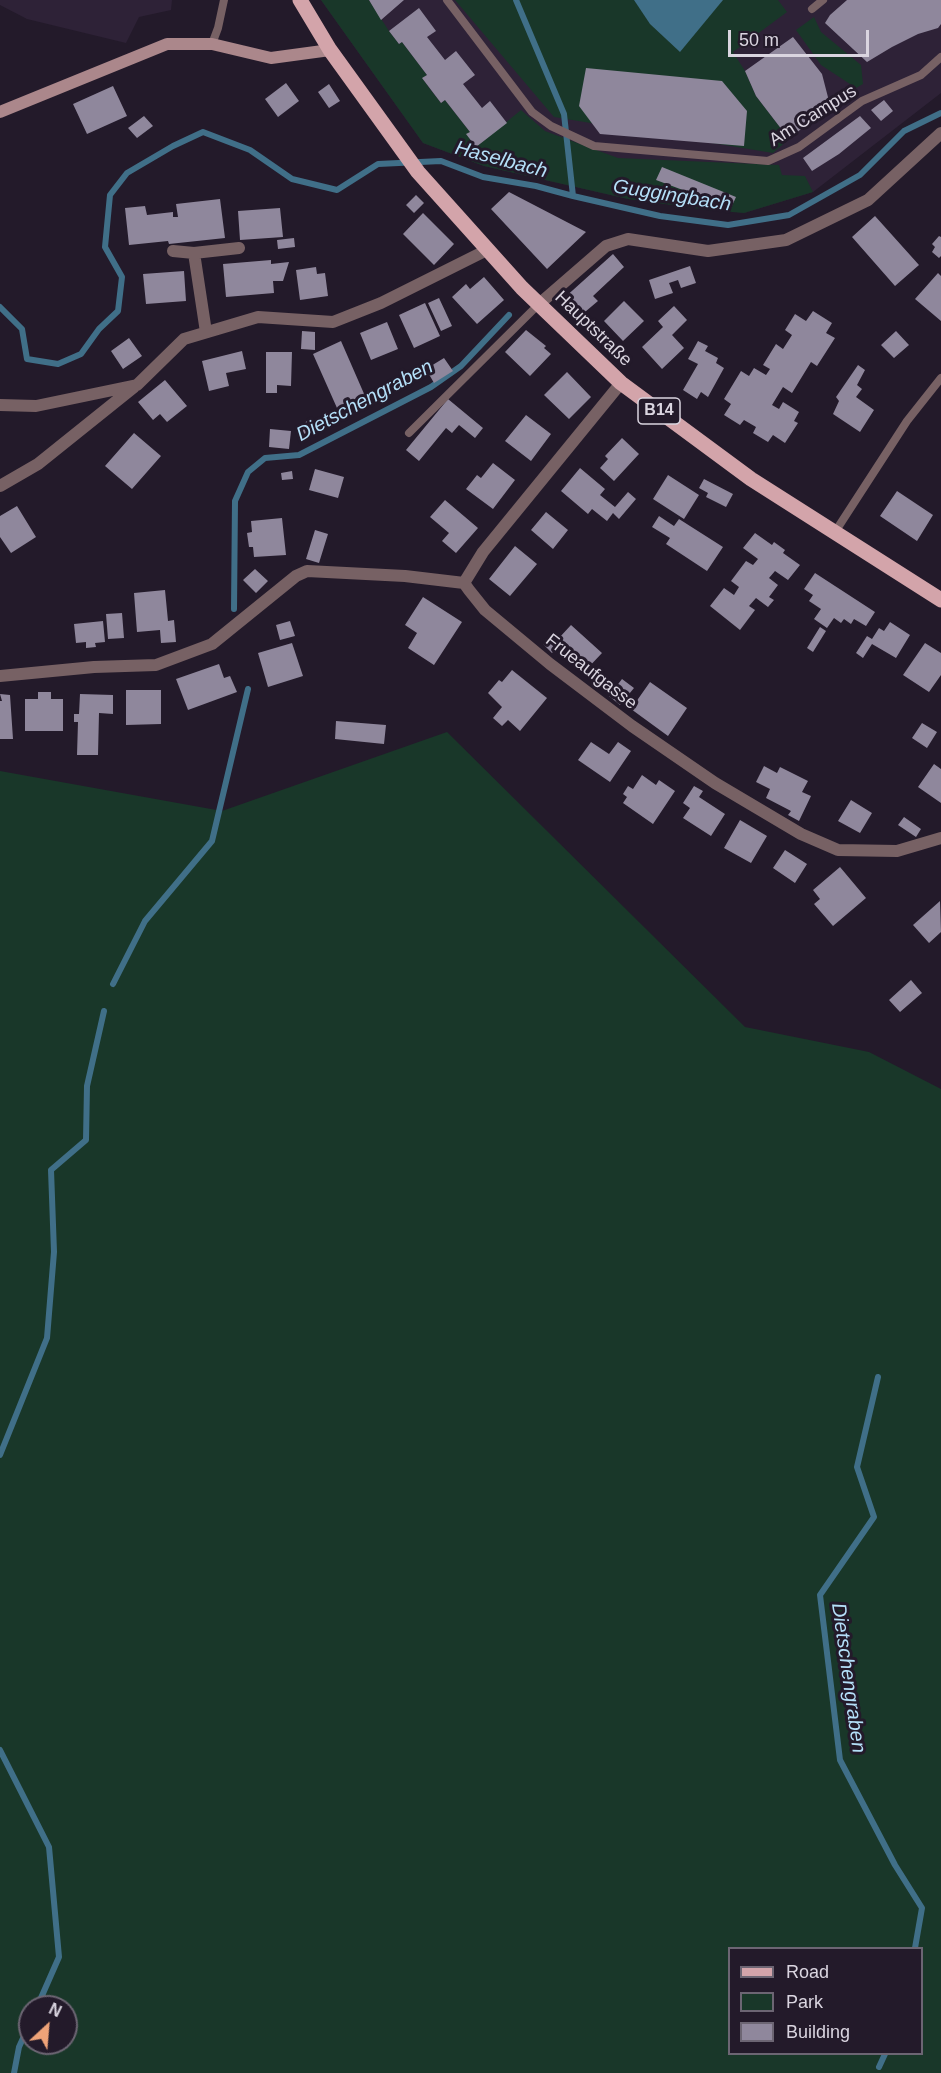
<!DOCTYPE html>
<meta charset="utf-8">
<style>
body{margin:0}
#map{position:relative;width:941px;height:2073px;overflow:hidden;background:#231a2a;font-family:Helvetica,sans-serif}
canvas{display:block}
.legend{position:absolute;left:728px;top:1947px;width:195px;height:108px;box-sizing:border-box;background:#231a2a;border:2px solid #6c6573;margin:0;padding:8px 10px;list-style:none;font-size:18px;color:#dad5e0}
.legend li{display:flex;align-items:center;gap:12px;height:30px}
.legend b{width:30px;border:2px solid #6c6573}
.north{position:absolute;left:18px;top:1995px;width:60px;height:60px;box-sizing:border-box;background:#231a2a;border:2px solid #6c6573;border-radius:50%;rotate:26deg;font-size:16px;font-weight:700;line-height:24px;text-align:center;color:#dad5e0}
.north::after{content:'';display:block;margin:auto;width:21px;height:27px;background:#efa378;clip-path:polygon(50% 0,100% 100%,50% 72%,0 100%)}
.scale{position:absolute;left:728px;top:30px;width:141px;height:27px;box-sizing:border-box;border:3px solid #dad5e0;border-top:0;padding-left:8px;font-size:18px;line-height:21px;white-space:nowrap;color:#dad5e0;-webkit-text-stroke:4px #231a2a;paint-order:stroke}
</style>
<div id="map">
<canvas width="941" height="2073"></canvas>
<ul class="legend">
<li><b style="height:8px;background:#d3a4aa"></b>Road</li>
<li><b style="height:16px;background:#193729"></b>Park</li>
<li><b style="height:16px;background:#8f879c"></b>Building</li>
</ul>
<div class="north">N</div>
<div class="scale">50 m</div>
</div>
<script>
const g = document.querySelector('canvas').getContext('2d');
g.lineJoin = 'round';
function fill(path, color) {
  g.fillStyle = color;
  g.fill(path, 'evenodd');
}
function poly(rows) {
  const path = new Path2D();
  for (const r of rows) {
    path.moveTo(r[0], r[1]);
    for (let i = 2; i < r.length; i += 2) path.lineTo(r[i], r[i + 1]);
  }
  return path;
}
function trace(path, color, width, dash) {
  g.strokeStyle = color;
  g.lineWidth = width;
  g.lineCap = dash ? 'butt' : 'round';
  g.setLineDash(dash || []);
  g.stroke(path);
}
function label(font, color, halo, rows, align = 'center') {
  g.font = font + ' Helvetica,sans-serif';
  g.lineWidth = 6;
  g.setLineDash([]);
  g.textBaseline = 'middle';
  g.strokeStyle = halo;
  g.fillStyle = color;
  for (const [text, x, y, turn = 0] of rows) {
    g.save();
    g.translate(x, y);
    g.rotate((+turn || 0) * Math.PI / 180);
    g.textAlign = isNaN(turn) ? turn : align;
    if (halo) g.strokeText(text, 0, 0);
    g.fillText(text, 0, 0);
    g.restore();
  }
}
fill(poly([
 [0,0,172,0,171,10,139,17,126,43,27,19,0,5],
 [321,0,941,0,941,93,813,192,744,213,628,199,484,166,423,143]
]), '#2e2237');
fill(poly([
 [321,0,369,0,389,31,399,44,402,42,427,75,423,79,430,89,441,103,445,100,470,132,467,135,476,147,521,110,545,131,618,158,779,165,782,175,805,176,813,192,744,213,708,210,628,199,484,166,423,143],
 [455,0,778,0,787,12,733,52,745,71,756,96,789,139,773,153,554,117],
 [814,17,821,32,861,65,863,84,856,88,821,65,796,30],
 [447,732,745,1027,869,1052,941,1089,941,2073,0,2073,0,771,222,811],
 [730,1948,922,1948,922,2054,730,2054],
 [30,2007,66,2007,66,2043,30,2043]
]), '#193729');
fill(poly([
 [634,0,723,0,680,52,650,24]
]), '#406f88');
trace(poly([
 [516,0,564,114,573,196,660,216,728,225,789,215,860,175,904,131,941,113],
 [0,307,22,329,27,359,58,364,81,354,99,329,118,311,122,277,105,247,110,195,127,173,173,146,203,132,250,150,292,179,337,190,378,164,441,161,483,177,536,186,573,196],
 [234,609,235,501,248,472,265,458,299,455,431,387,461,366,509,315],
 [113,984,145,921,212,841,248,689],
 [878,1377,857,1467,874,1517,820,1595,840,1760,895,1865,922,1908,915,1948],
 [0,1455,47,1338,54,1252,51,1170,86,1140,87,1086,104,1011],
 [0,1750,49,1847,59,1957,37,2007],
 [879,2067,885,2054],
 [14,2073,19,2047,30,2023]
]), '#406f88', 6);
fill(poly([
 [369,0,404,0,381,20],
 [847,0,941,0,941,24,938,28,918,34,892,47,867,62,825,23,830,15],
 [419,8,436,31,427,37,445,60,456,51,475,75,463,84,482,108,490,101,507,123,476,147,466,134,470,132,445,100,441,103,422,78,427,75,402,42,399,44,389,31],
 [793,37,822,74,830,105,789,139,756,96,745,71],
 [586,68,722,81,747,111,744,146,600,134,579,106],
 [286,83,299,101,278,117,265,99],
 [329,84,340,101,329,108,318,92],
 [113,86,127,116,87,134,73,104],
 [884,100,893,111,881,121,871,110],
 [144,116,153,126,137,138,128,128],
 [860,116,871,128,839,154,812,171,803,158],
 [662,167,736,197,731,208,656,180],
 [509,192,586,232,547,269,491,209],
 [416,195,424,203,414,213,406,205],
 [220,199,225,238,169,244,168,241,129,245,125,208,145,206,147,215,173,212,173,217,178,217,176,204],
 [280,208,283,237,240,240,238,211],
 [423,213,454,244,434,265,403,234],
 [875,216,919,265,895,286,852,237],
 [939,236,941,237,941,256,939,258,932,252,935,247,932,244],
 [294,238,295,247,278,249,277,240],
 [613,254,624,267,593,296,598,301,579,317,563,299],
 [271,260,271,264,289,262,283,281,273,281,274,293,226,297,223,264],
 [690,266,696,283,681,288,678,280,669,283,673,293,655,299,649,280],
 [316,267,317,274,325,273,328,296,300,300,296,270],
 [184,271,186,301,146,304,143,274],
 [938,273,941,276,941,321,915,299],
 [484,277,504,300,477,324,452,297,466,284,470,289],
 [439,298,452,326,441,331,428,303],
 [624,301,644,321,623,341,604,321],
 [425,303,440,336,414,348,399,315],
 [674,306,687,320,672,335,684,348,662,369,642,347,663,327,658,321],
 [813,311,832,323,826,333,835,338,817,366,811,362,792,393,783,387,772,405,779,409,783,402,799,412,794,421,798,423,785,443,773,435,768,442,753,433,756,427,744,420,740,425,724,415,731,404,724,399,741,371,749,376,754,368,766,375,770,369,763,365,776,344,783,349,792,335,785,330,795,314,806,321],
 [387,322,398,349,371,360,360,333],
 [526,330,546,346,544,348,551,354,530,376,505,352],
 [302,331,315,332,315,350,301,349],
 [896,331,909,345,894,358,881,345],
 [129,338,142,356,123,369,111,351],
 [341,341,365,396,337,408,313,354],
 [698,341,708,346,705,351,718,358,716,363,724,368,708,397,701,392,697,399,683,390,698,364,688,359],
 [242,351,246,369,226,373,229,386,209,391,202,361],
 [266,352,292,352,291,386,277,385,277,393,266,393],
 [444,358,453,371,434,383,426,369],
 [858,365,865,370,857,385,862,389,856,397,874,410,860,432,833,414,839,401,836,397],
 [567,372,591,397,569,419,544,395],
 [165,380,187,406,167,422,160,414,153,420,138,402],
 [448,399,483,428,475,438,459,425,452,433,446,428,419,461,406,450],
 [526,415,551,434,531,461,505,441],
 [308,420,316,428,308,437,299,428],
 [270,429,291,431,289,449,269,447],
 [134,433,161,456,132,489,105,466],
 [622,438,639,454,614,481,600,468,608,459,605,456],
 [493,463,515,480,493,509,466,489,477,475,481,478],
 [580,468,605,489,600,495,615,507,628,492,636,499,619,519,613,513,607,521,592,509,588,514,561,491],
 [315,469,344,477,338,498,309,490],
 [292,471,293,479,282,480,281,473],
 [668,475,699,495,684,519,653,499],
 [704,479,733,494,726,507,706,497,708,493,699,488],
 [897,491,933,515,917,541,880,516],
 [445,500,478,528,456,553,442,541,449,533,430,517],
 [17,506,36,537,11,553,0,537,0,516],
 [546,512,568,530,553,549,531,530],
 [659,516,674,526,679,519,723,547,707,571,666,544,670,538,652,527],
 [282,518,286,555,254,557,253,547,249,547,247,533,252,532,251,521],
 [315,530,328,534,319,563,306,559],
 [755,533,772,545,774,542,785,550,783,553,800,565,788,580,775,571,769,578,778,585,769,597,774,600,768,607,756,598,749,606,755,610,740,630,710,606,724,588,734,595,739,587,731,581,746,561,753,565,758,559,743,548],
 [515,546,537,564,510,596,489,579],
 [255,569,268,581,256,593,243,580],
 [815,573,875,612,866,626,854,619,851,624,844,619,841,623,834,618,827,628,814,619,821,609,809,601,813,595,804,589],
 [165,590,168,621,174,620,176,642,161,643,160,630,137,632,134,593],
 [423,597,462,622,434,665,408,648,417,633,405,625],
 [122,613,124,638,108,639,106,614],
 [103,621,105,642,95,643,96,647,86,648,86,642,76,643,74,624],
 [290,621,295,636,280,640,276,625],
 [890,622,910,635,896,658,872,644,863,658,856,653,867,636,872,639,879,628,884,631],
 [571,625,602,653,585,671,557,647,552,653,543,644,553,632,559,638],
 [820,627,826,631,813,652,807,648],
 [292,643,303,676,268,687,258,653],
 [925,643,941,653,941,675,929,692,903,675],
 [219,664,224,678,230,676,237,692,188,710,176,679],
 [512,670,547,698,520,731,508,720,502,726,493,718,502,707,488,693,499,680,502,682],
 [622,679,634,688,620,705,609,696],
 [650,682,687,708,668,736,631,709],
 [126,690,161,690,161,724,126,725],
 [38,692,51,692,51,699,63,699,63,731,25,731,25,699,38,699],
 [0,694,10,695,13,739,0,739,0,701,2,701],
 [80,694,113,695,113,714,99,713,98,755,77,755,78,722,74,722,74,714,79,714],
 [336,721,386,725,384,744,335,739],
 [922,723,937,732,927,748,912,738],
 [591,742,609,754,618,742,631,751,610,782,578,760],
 [934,764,941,769,941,803,918,787],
 [764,766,777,773,780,767,808,781,802,792,811,796,799,821,788,815,791,811,766,798,770,789,756,782],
 [642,775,656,785,659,780,675,791,653,824,623,803,627,797,623,794,628,786,633,789],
 [694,786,703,791,699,797,725,814,711,836,683,818,690,808,683,803],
 [851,800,872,813,860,833,838,821],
 [904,817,921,829,916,837,898,825],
 [740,820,767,836,751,863,724,848],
 [785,850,807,864,795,883,773,868],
 [840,867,866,898,833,926,814,904,820,899,813,890],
 [940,901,941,932,929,943,913,925],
 [911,980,922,993,900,1012,889,1000]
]), '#8f879c');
trace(poly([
 [447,0,532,112,551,126,594,146,768,161,799,147,862,101,921,75,941,57],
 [812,9,823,0],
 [212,44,218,28,224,0],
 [409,433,538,305],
 [835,532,907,421,941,378]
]), '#776164', 8);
trace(poly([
 [173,251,194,253,239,248],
 [194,253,206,332],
 [538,305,606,246,628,239,708,251,786,240,868,200,941,133],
 [621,383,483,552,464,583,469,590,485,610,550,664,632,726,715,783,801,834,838,850,897,851,941,838],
 [0,405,36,406,137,385,184,339,258,317,333,322,381,303,487,250],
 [0,486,38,464,134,387],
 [0,676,94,667,156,665,212,644,296,576,307,571,405,576,464,583]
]), '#776164', 12);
trace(poly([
 [0,112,167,44,212,44,271,58,330,50]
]), '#ab878b', 12);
trace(poly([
 [300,0,330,50,418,172,522,288,621,383,751,479,941,600]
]), '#d3a4aa', 15);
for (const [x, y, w] of [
 [659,411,42]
]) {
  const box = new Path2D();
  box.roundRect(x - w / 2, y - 13, w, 26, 4.5);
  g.fillStyle = '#231a2a';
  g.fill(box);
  trace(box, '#dad5e0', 1.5);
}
label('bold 16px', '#dad5e0', null, [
 ["B14",659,411]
]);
label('18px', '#dad5e0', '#231a2a', [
 ["Am Campus",813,116,-32],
 ["Hauptstraße",593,329,44],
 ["Frueaufgasse",591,672,38]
]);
label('italic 20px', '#b4dff8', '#231a2a', [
 ["Haselbach",501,160,15],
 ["Guggingbach",672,196,9],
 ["Dietschengraben",365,401,-28],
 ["Dietschengraben",848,1678,82]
]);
</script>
